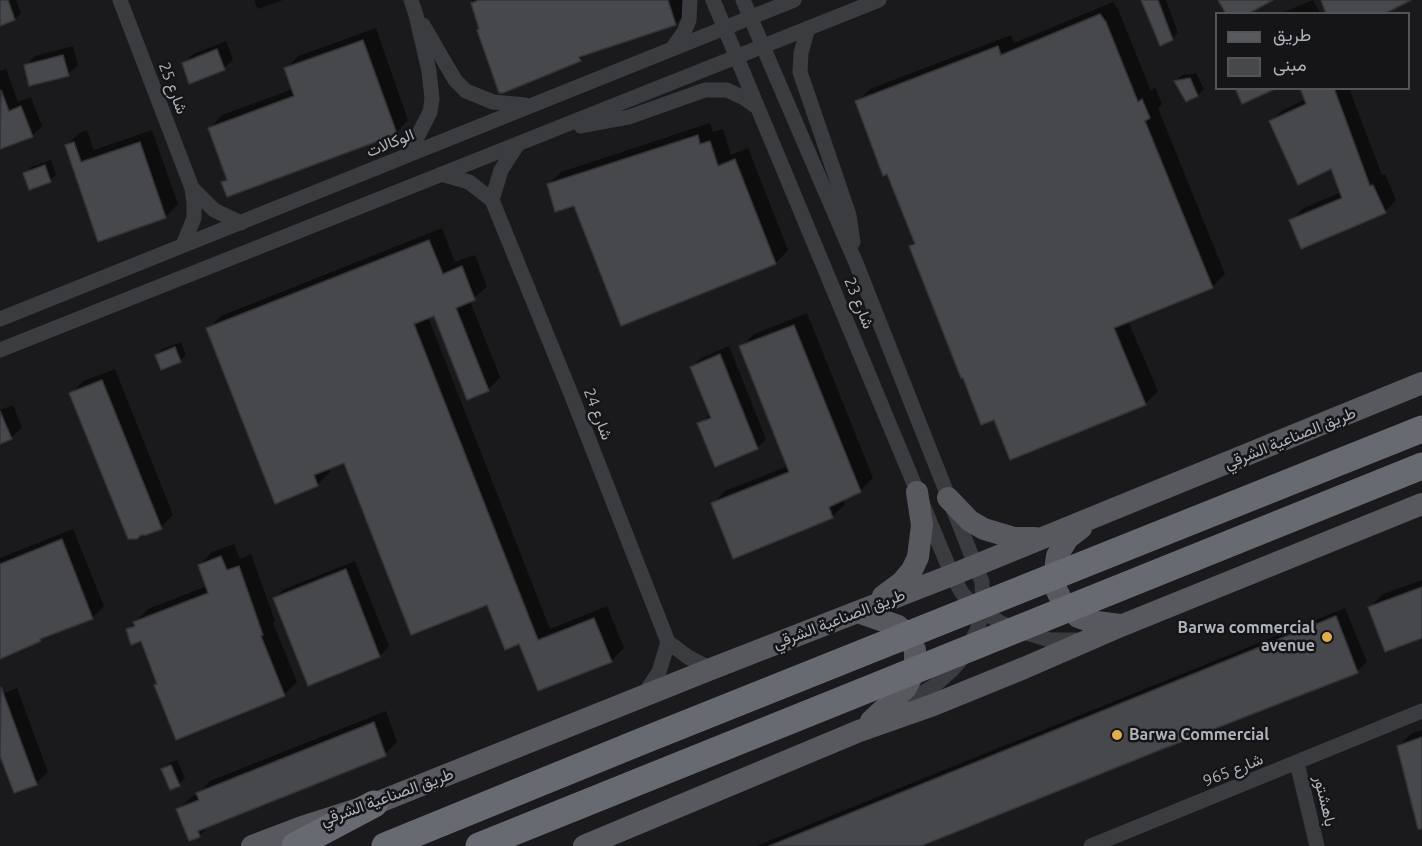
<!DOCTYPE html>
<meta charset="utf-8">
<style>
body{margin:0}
#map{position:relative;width:1422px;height:846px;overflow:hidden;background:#1a1a1c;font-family:Ubuntu,Vazirmatn,sans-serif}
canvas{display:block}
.legend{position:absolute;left:1215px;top:12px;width:195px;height:78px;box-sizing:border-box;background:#151517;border:2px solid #525458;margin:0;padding:8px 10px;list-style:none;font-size:18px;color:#aeb2ba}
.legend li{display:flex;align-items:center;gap:12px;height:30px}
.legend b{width:30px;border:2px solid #525458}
</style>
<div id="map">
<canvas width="1422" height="846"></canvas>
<ul class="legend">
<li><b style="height:8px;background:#58595f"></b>طريق</li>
<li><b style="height:16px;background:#47484c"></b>مبنى</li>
</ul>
</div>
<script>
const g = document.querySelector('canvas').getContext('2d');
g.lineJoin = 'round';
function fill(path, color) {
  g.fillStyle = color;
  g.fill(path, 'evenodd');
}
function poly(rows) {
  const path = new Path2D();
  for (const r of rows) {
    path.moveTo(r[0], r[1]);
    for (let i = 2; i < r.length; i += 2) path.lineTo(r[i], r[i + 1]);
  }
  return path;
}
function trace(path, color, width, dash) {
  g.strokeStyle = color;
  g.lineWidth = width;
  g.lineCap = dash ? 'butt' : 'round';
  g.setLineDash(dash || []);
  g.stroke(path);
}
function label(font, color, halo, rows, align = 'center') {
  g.font = font + ' Ubuntu,Vazirmatn,sans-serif';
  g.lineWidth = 5;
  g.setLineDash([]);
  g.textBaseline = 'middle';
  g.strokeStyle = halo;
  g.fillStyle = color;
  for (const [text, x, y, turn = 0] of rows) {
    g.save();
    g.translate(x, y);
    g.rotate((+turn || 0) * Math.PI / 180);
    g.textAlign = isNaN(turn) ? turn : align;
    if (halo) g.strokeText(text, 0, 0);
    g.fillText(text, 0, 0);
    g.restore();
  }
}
fill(poly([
 [0,0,16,0,21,13,15,19,0,25],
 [254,0,283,0,258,9],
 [472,0,684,0,687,12,675,24,587,53,580,60,481,29],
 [1146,0,1166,0,1178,33,1172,39],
 [1313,0,1321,14,1279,14],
 [1113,2,1118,9,1151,91,1155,87,1162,104,1158,108,1225,274,1212,287,1128,321,1158,391,1145,404,995,418,982,423,944,333,910,246,915,241,857,102,870,89,1011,35,1014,43],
 [376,28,408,120,396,133,223,182,228,177,210,128,222,115,293,89,286,69,298,56],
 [226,41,233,59,224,68,183,64,193,54],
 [73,46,78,65,68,74,25,66,35,56],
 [6,69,18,102,31,97,42,126,32,136,2,147,0,141,0,71],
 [1196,73,1204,89,1198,95,1186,100,1176,81,1182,75],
 [1302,88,1349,88,1382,175,1385,174,1396,200,1385,212,1291,221,1302,209,1341,192,1332,167,1271,121,1283,110,1306,99],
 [710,123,713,132,723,129,731,155,748,148,788,250,776,263,622,324,575,204,548,185,561,172],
 [87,130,94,150,152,130,178,204,165,217,98,240,66,146,79,133],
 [51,160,56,174,50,181,25,174,31,167],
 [442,228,455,262,475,255,487,287,470,301,500,377,488,390,435,314,428,317,550,629,607,606,624,648,611,661,520,642,487,603,345,462,328,468,330,472,317,485,208,329,221,316],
 [807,313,873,478,860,491,843,499,845,504,832,517,712,504,725,491,788,466,741,347,754,334],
 [181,342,186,355,180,361,156,355,162,349],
 [729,346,766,439,757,448,699,424,711,414,692,367,701,358],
 [115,369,173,515,161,527,71,394,83,381],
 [13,405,22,427,11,438,0,442,0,410],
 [73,529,104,606,93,617,43,636,40,640,0,657,0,558],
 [234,544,240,559,251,554,275,621,273,623,297,682,284,695,159,683,141,640,128,629,148,609,207,586,199,565,212,552],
 [355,561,389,646,380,656,309,685,274,599,284,589],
 [1422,580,1422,637,1370,607,1383,594],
 [1345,608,1367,662,1357,671,915,846,756,846],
 [17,688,48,772,36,783,15,791,0,751,0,695],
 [386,711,397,742,385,754,211,824,199,836,178,810,191,797,198,794,210,781],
 [1422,730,1422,828,1398,746,1411,734],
 [177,760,185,778,179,784,163,769,169,763]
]), '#0007');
const building = poly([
 [0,0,8,0,15,20,0,26,0,0],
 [479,0,668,0,676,25,579,57,581,61,503,93,499,93,477,30,479,29,471,3,479,0],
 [1141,0,1158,0,1173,40,1160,46,1141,0],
 [1218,0,1273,0,1248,14,1226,14,1218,0],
 [1321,0,1411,0,1384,14,1326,14,1321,0],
 [1100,14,1106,22,1138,102,1142,99,1150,118,1145,121,1213,288,1114,328,1146,405,1010,460,994,420,981,425,963,378,961,378,909,246,915,244,887,174,883,176,855,101,998,46,1001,55,1100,14],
 [363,40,397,134,227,197,221,182,227,180,208,128,294,96,284,68,363,40],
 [217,49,225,70,189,84,182,63,217,49],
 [63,55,69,76,29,86,24,65,63,55],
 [1190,78,1198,96,1186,102,1174,81,1190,78],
 [1235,88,1277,88,1242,104,1235,88],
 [1300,88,1334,88,1370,186,1373,185,1386,213,1301,249,1289,220,1342,198,1331,169,1298,185,1269,121,1306,104,1300,88],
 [1,90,9,111,21,106,33,137,0,149,1,90],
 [698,135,700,144,710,141,718,166,735,159,776,264,621,326,574,206,555,212,547,184,698,135],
 [74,142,81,162,140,142,166,218,98,242,65,145,74,142],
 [45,165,51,182,29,190,23,173,45,165],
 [429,240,443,274,462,266,475,300,456,308,489,391,467,400,434,316,414,324,538,640,594,618,612,662,538,691,519,644,505,650,487,605,411,635,344,463,314,475,318,486,275,504,206,328,429,240],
 [794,325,861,492,829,507,833,518,733,559,711,503,789,472,739,346,794,325],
 [175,347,181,362,161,370,155,355,175,347],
 [720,354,758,449,715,467,697,423,711,418,690,367,720,354],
 [102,380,162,529,146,535,141,535,137,539,128,539,69,393,102,380],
 [0,411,12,439,0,444,0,411],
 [62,539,93,619,40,639,41,641,0,659,0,564,62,539],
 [221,556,227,570,239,566,263,635,261,636,285,696,176,740,154,685,157,684,141,641,131,645,126,629,135,626,133,622,208,593,198,565,221,556],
 [346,569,380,657,308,686,273,598,346,569],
 [1422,587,1422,638,1385,652,1368,607,1422,587],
 [1336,616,1358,673,1160,750,921,846,769,846,1336,616],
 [1,687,37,785,14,793,0,756,1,687],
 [374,722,386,756,198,831,200,837,189,841,176,809,199,800,196,793,374,722],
 [1422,737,1422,829,1418,829,1397,746,1422,737],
 [171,765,180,786,170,790,161,769,171,765]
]);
fill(building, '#47484c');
trace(building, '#343438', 1.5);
trace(poly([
 [120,0,192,188,194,203,194,218,183,245],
 [713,0,952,575,962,593,972,604,1001,623,1020,631,1050,640,1077,640],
 [743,0,856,263,982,582,983,611,977,630,964,656,951,671,934,686,892,711],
 [423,25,455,80,466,91,493,102,525,105],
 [808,28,801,53,800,72,849,215,853,242],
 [672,49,684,32,689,20,690,0],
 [581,126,629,117,705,90,727,90,744,98,758,108],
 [408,155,430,112,432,99,429,71,416,15,411,0],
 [441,174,469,182,492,200,571,394,668,642,688,657,711,669],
 [192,188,214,210,241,223],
 [492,200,501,170,518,144],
 [0,319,794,0],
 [0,350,879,0],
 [643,696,659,672,668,642],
 [1297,763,1317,846],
 [1091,846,1422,711]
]), '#3b3c40', 15);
trace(poly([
 [948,498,970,521,984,529,1014,538,1035,538],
 [1081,528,1068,538,1057,556,1054,579,1057,591,1062,601,1078,617,1089,621,1120,625],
 [883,596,902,582,912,570,918,557,922,525,917,492],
 [858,612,898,626,906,633,915,650,915,661,912,676,906,688,871,721],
 [252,846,302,827,374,804,711,669,952,575,1422,383],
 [584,846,859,731,933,705,1024,668,1123,625,1422,504]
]), '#58595f', 22);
trace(poly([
 [295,846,374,804]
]), '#686a71', 27);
trace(poly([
 [385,846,640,742,1422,429],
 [479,846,1422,466]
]), '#686a71', 27);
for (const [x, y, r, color] of [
 [1327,637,6,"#e1ad4c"],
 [1117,735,6,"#e1ad4c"]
]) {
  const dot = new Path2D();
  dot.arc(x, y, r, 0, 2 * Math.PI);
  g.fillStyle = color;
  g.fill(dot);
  trace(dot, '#151517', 2);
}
label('16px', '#aeb2ba', '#151517', [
 ["شارع 25",173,88,69],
 ["الوكالات",390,143,-22],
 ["شارع 23",859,303,68],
 ["شارع 24",598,414,69],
 ["طريق الصناعية الشرقي",1290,438,-22],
 ["طريق الصناعية الشرقي",839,619,-21],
 ["شارع 965",1233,770,-22],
 ["طريق الصناعية الشرقي",387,797,-20],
 ["باهشتور",1325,801,77]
]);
label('bold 16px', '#aeb2ba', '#151517', [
 ["Barwa commercial",1315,628],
 ["avenue",1315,646],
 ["Barwa Commercial",1129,735,"left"]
], 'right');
</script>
